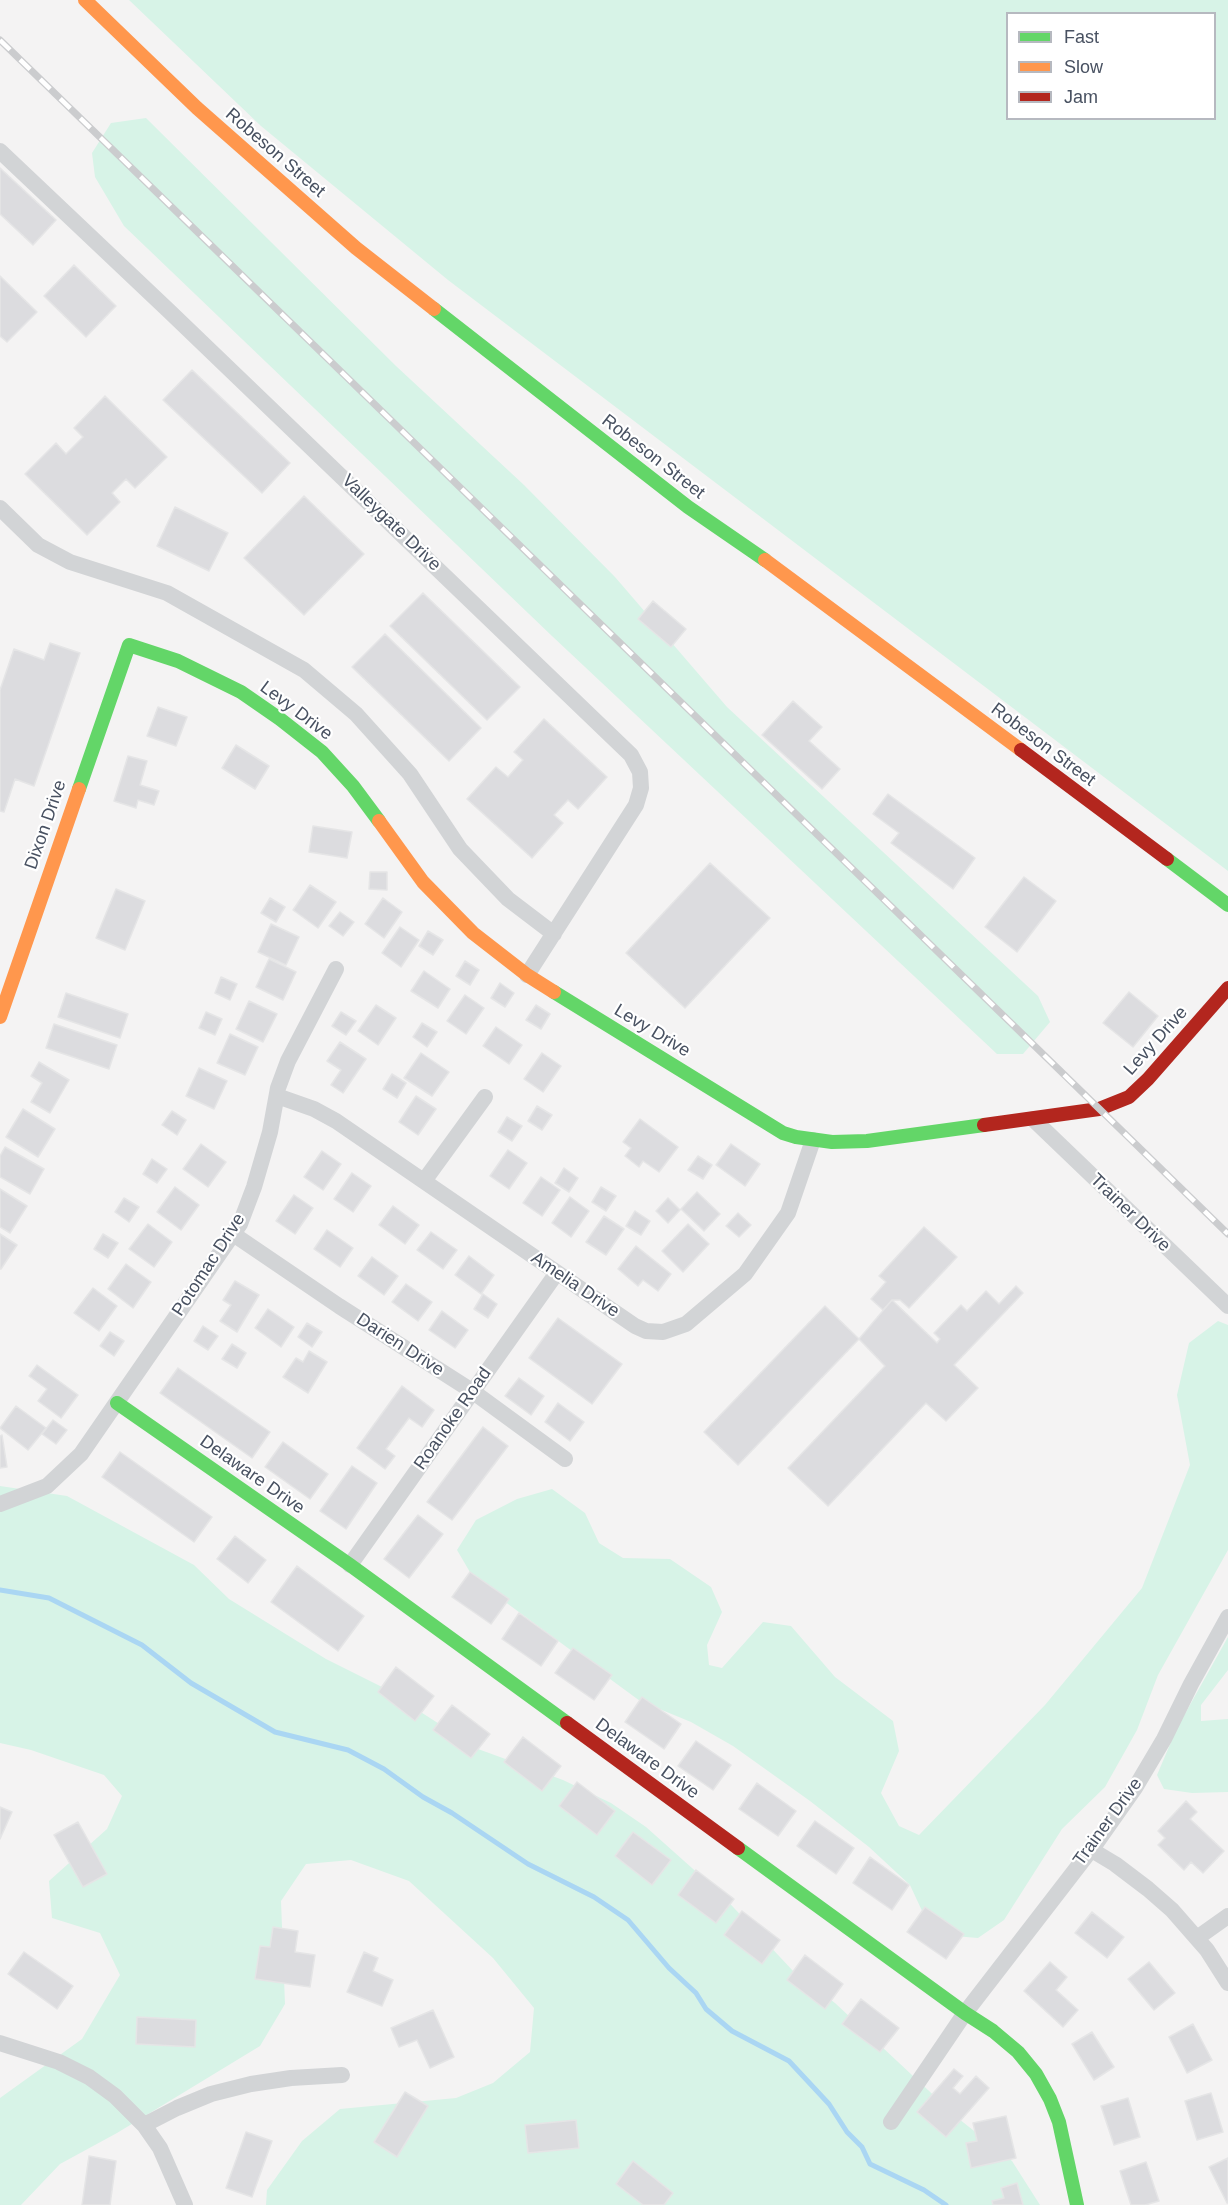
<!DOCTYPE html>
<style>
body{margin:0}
#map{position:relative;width:1228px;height:2205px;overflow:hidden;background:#f4f3f3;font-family:Helvetica,sans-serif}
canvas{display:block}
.legend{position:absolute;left:1006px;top:12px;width:210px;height:108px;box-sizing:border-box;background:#fff;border:2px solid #b6b9c0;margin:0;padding:8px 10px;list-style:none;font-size:18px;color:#485161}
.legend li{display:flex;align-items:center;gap:12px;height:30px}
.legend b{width:30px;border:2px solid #b6b9c0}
</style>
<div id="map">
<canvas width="1228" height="2205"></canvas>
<ul class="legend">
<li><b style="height:8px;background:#63d668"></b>Fast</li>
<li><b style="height:8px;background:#ff974d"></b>Slow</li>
<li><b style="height:8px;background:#b3261e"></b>Jam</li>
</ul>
</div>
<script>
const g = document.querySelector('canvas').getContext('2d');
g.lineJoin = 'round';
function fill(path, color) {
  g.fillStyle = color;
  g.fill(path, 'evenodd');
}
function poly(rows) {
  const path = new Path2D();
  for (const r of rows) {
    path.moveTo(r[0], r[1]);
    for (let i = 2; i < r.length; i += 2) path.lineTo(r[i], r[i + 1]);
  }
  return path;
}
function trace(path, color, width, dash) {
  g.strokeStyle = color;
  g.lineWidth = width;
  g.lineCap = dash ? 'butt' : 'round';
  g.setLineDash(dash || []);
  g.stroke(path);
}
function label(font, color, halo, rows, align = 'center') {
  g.font = font + ' Helvetica,sans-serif';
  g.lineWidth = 4.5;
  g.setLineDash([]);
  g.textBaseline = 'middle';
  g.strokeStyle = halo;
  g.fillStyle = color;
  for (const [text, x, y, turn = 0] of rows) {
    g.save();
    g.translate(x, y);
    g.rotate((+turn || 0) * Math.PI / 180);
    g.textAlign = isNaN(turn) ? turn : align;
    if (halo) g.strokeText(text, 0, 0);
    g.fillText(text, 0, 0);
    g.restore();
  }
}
fill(poly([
 [129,0,1228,0,1228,871,448,280,261,126],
 [1008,14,1214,14,1214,118,1008,118],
 [146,118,396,366,524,485,615,577,727,707,1038,996,1050,1022,1023,1054,997,1054,552,636,124,226,95,177,92,153,111,123],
 [1218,1321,1228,1325,1228,1550,1158,1675,1137,1730,1105,1787,1062,1829,1004,1920,978,1938,954,1936,923,1913,910,1885,869,1847,810,1801,733,1746,691,1722,640,1701,474,1579,457,1550,476,1520,517,1499,552,1489,585,1513,599,1543,623,1558,670,1559,711,1587,722,1612,707,1645,709,1665,722,1668,763,1622,791,1626,835,1677,893,1721,899,1751,881,1793,899,1826,919,1835,1045,1705,1142,1588,1190,1465,1177,1395,1189,1343],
 [0,1486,67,1496,194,1565,229,1599,326,1659,382,1687,478,1749,563,1780,611,1803,646,1827,720,1893,794,1972,835,2003,959,2119,1012,2161,1040,2205,266,2205,267,2190,302,2141,340,2109,456,2098,493,2083,530,2052,534,2008,493,1958,409,1881,351,1860,306,1864,281,1901,285,2004,260,2046,117,2133,60,2164,21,2205,0,2205,0,2098,82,2039,120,1975,100,1933,52,1918,49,1881,107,1829,122,1796,104,1775,31,1750,0,1743],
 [1228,1637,1228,1670,1201,1705,1201,1721,1228,1719,1228,1792,1192,1793,1164,1789,1157,1775,1177,1728]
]), '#d7f3e7');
trace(poly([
 [0,1590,49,1598,142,1645,191,1683,275,1732,348,1750,384,1769,423,1797,452,1813,528,1864,594,1897,628,1920,669,1968,696,1993,706,2009,732,2031,789,2061,829,2104,847,2132,862,2147,870,2164,924,2190,946,2205]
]), '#aad6f3', 5);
const building = poly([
 [0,168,56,220,33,245,0,214,0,168],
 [74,265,116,306,86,337,44,296,74,265],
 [0,276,37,312,7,342,0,336,0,276],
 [192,370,290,463,262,493,163,400,192,370],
 [105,396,167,457,135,488,126,479,112,493,120,502,87,535,25,474,56,443,66,454,83,437,74,428,105,396],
 [304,496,364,554,304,615,244,558,304,496],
 [175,507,228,533,209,571,157,546,175,507],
 [423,593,520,687,487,720,390,626,423,593],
 [653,601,686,629,671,647,638,619,653,601],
 [385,634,481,728,449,761,352,667,385,634],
 [50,643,80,653,34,786,15,779,4,812,0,811,0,690,14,649,44,660,50,643],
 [793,701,822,727,809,741,840,769,822,789,762,735,793,701],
 [158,707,187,717,176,746,147,736,158,707],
 [544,719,607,777,578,809,568,800,554,815,563,823,532,858,467,799,496,767,508,777,523,760,514,752,544,719],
 [236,745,269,766,255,789,222,768,236,745],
 [128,756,147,761,140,785,159,791,154,805,138,800,136,808,114,801,128,756],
 [888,794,975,858,953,889,891,843,899,833,873,814,888,794],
 [313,826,352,832,347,858,309,852,313,826],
 [710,863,770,918,685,1008,626,953,710,863],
 [370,872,387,872,387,890,369,889,370,872],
 [1024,877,1056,901,1017,952,985,927,1024,877],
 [310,885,336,902,318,928,293,910,310,885],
 [116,889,145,901,125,950,96,938,116,889],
 [270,898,285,907,276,922,261,913,270,898],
 [383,898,402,912,384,938,365,924,383,898],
 [340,912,354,922,343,936,329,926,340,912],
 [271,924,299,937,286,965,258,952,271,924],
 [400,927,419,940,401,967,382,953,400,927],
 [428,931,443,940,433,955,419,946,428,931],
 [269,959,296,972,283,1000,256,987,269,959],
 [465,961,479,970,470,985,456,976,465,961],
 [424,971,450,989,438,1008,411,991,424,971],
 [221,977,237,984,230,1000,215,993,221,977],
 [500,983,514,993,505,1007,491,998,500,983],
 [1129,992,1158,1016,1133,1047,1103,1023,1129,992],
 [66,993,128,1014,120,1038,58,1017,66,993],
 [465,995,484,1008,466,1034,447,1021,465,995],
 [249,1001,277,1014,263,1042,236,1029,249,1001],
 [376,1005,396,1018,378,1045,358,1031,376,1005],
 [536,1005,550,1014,541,1029,526,1020,536,1005],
 [206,1012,222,1019,215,1035,199,1028,206,1012],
 [341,1012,356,1021,346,1035,332,1026,341,1012],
 [422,1023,437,1032,427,1047,413,1037,422,1023],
 [54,1024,117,1045,109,1069,46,1048,54,1024],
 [496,1027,522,1045,509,1064,483,1046,496,1027],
 [230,1034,258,1047,245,1075,217,1063,230,1034],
 [340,1042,366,1059,343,1093,331,1085,341,1070,327,1061,340,1042],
 [421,1053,449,1072,432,1096,404,1078,421,1053],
 [542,1053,561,1066,543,1092,524,1079,542,1053],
 [39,1062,69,1080,50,1113,31,1102,42,1083,31,1076,39,1062],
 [199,1068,227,1081,214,1109,186,1096,199,1068],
 [392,1074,406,1083,397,1098,383,1089,392,1074],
 [416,1096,436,1109,418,1135,399,1122,416,1096],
 [537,1106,552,1115,542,1130,528,1121,537,1106],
 [23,1109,55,1129,38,1157,6,1137,23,1109],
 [172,1111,186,1120,177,1135,162,1125,172,1111],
 [507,1117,522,1126,512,1141,498,1132,507,1117],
 [640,1119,678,1147,659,1172,643,1161,639,1167,625,1156,631,1148,623,1142,640,1119],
 [201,1144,226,1162,208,1187,183,1169,201,1144],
 [731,1144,760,1164,745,1186,716,1165,731,1144],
 [5,1147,44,1169,30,1194,0,1177,0,1156,5,1147],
 [508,1150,527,1163,509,1189,490,1176,508,1150],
 [322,1151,341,1164,323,1190,304,1177,322,1151],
 [698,1156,712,1165,703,1179,688,1170,698,1156],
 [152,1159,167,1169,157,1183,143,1174,152,1159],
 [564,1168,578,1178,569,1192,555,1183,564,1168],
 [352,1173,371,1186,353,1212,334,1199,352,1173],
 [541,1177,560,1190,542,1216,523,1203,541,1177],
 [175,1187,199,1205,181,1230,157,1212,175,1187],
 [601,1187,616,1196,606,1211,592,1202,601,1187],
 [0,1189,27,1206,10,1233,0,1227,0,1189],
 [697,1192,720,1214,704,1231,681,1209,697,1192],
 [294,1195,313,1208,295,1234,276,1221,294,1195],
 [570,1197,589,1211,571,1237,552,1223,570,1197],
 [124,1198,139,1207,129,1222,115,1212,124,1198],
 [668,1198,680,1210,668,1223,656,1211,668,1198],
 [393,1206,419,1225,405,1244,379,1225,393,1206],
 [635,1211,650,1221,641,1235,626,1226,635,1211],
 [738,1213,751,1225,739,1237,726,1226,738,1213],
 [604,1216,624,1229,606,1255,586,1242,604,1216],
 [148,1224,172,1242,154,1267,129,1249,148,1224],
 [688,1224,709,1244,683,1272,662,1251,688,1224],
 [924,1227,957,1257,909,1308,900,1300,892,1300,883,1310,871,1299,886,1282,879,1276,924,1227],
 [327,1230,353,1248,340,1267,314,1249,327,1230],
 [431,1232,457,1250,443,1269,417,1250,431,1232],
 [0,1234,17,1245,1,1269,0,1269,0,1234],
 [103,1234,118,1243,108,1258,94,1249,103,1234],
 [636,1246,671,1274,658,1291,643,1280,638,1286,618,1269,636,1246],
 [469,1256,494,1275,481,1294,455,1275,469,1256],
 [372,1257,398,1276,384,1295,358,1276,372,1257],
 [126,1264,151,1282,133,1308,108,1289,126,1264],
 [235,1281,259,1295,237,1332,220,1321,231,1305,223,1300,235,1281],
 [406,1284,432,1302,418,1321,392,1302,406,1284],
 [1016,1286,1023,1293,954,1365,978,1388,946,1421,926,1403,828,1506,788,1468,885,1366,859,1339,892,1300,937,1343,940,1339,934,1333,961,1305,967,1311,986,1291,999,1304,1016,1286],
 [93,1288,117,1306,99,1331,74,1313,93,1288],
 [483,1294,497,1304,488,1318,474,1309,483,1294],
 [825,1306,859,1339,738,1465,704,1432,825,1306],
 [268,1309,294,1327,281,1347,255,1328,268,1309],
 [442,1311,468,1330,455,1348,429,1330,442,1311],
 [558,1318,622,1364,592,1404,529,1358,558,1318],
 [307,1323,322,1332,312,1347,298,1337,307,1323],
 [203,1326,218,1336,208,1350,194,1341,203,1326],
 [110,1332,124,1341,114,1356,100,1346,110,1332],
 [232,1344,246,1353,237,1368,222,1359,232,1344],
 [309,1351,327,1362,308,1393,283,1377,296,1358,303,1362,309,1351],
 [37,1365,78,1395,61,1418,38,1401,47,1389,29,1376,37,1365],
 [178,1368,270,1432,252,1458,160,1393,178,1368],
 [519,1378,544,1396,531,1415,505,1396,519,1378],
 [402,1386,434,1410,422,1427,409,1418,386,1449,395,1456,385,1469,357,1448,402,1386],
 [558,1403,584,1422,570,1441,545,1422,558,1403],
 [16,1406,46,1428,28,1450,0,1428,16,1406],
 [53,1420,67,1430,56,1444,42,1434,53,1420],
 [483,1427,508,1446,452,1520,427,1502,483,1427],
 [2,1435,7,1467,0,1468,0,1436,2,1435],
 [283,1442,328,1474,310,1499,265,1467,283,1442],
 [120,1452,212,1517,194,1542,102,1477,120,1452],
 [352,1466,377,1483,346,1529,320,1511,352,1466],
 [418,1515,443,1534,409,1578,384,1559,418,1515],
 [235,1536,266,1560,248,1583,217,1559,235,1536],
 [297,1566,364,1616,338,1651,271,1602,297,1566],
 [470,1572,509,1599,491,1624,452,1597,470,1572],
 [519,1613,558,1641,541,1666,502,1639,519,1613],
 [573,1648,612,1675,594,1700,555,1673,573,1648],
 [396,1667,434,1696,415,1721,378,1692,396,1667],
 [642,1697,681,1724,664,1749,625,1722,642,1697],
 [452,1705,490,1734,471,1758,433,1730,452,1705],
 [523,1737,561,1766,542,1791,504,1762,523,1737],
 [696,1741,731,1765,713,1790,678,1766,696,1741],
 [577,1782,615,1811,597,1835,559,1806,577,1782],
 [757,1783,796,1811,778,1836,739,1809,757,1783],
 [1186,1801,1197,1812,1190,1819,1224,1851,1203,1873,1191,1862,1184,1870,1158,1845,1165,1838,1158,1831,1186,1801],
 [0,1807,12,1812,0,1839,0,1807],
 [815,1821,854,1848,836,1874,797,1846,815,1821],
 [78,1822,107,1874,83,1887,54,1835,78,1822],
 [633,1832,671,1860,652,1885,615,1856,633,1832],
 [870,1857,909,1885,892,1910,853,1883,870,1857],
 [696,1870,734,1899,716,1923,678,1895,696,1870],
 [925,1907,964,1934,946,1959,907,1932,925,1907],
 [742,1911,780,1940,762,1964,724,1935,742,1911],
 [1092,1912,1124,1937,1107,1958,1075,1933,1092,1912],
 [273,1927,298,1931,295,1952,315,1955,310,1987,255,1979,260,1946,270,1947,273,1927],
 [24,1952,73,1986,57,2009,8,1974,24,1952],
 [364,1952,378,1958,373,1971,393,1980,382,2006,347,1992,364,1952],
 [805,1955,843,1984,825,2009,787,1980,805,1955],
 [1050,1962,1067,1977,1056,1990,1078,2010,1063,2027,1024,1991,1050,1962],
 [1149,1962,1175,1993,1154,2010,1128,1979,1149,1962],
 [861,1999,899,2028,880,2052,842,2024,861,1999],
 [433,2010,454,2057,430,2068,417,2040,399,2047,391,2028,433,2010],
 [137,2017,196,2020,195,2047,136,2044,137,2017],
 [1193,2024,1212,2060,1187,2073,1169,2037,1193,2024],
 [1092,2032,1114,2067,1094,2080,1072,2044,1092,2032],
 [954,2069,963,2076,953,2088,960,2094,976,2076,989,2088,946,2137,917,2112,954,2069],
 [405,2092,428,2106,397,2157,374,2142,405,2092],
 [1211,2093,1223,2132,1197,2140,1185,2101,1211,2093],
 [1128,2098,1140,2137,1114,2145,1101,2106,1128,2098],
 [1006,2116,1016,2158,971,2168,966,2143,977,2141,973,2123,1006,2116],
 [576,2120,579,2148,528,2153,525,2125,576,2120],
 [246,2132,272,2141,252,2197,226,2188,246,2132],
 [89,2156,116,2161,110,2205,82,2205,89,2156],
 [1228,2158,1228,2203,1227,2203,1209,2167,1228,2158],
 [633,2161,673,2193,664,2205,643,2205,616,2184,633,2161],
 [1146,2162,1159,2201,1145,2205,1131,2205,1120,2171,1146,2162],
 [1017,2183,1023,2205,993,2205,992,2201,1004,2198,1001,2188,1017,2183]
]);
fill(building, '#dcdcdf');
trace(building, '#e5e5e6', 1.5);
trace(poly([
 [0,151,169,311,631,755,640,772,641,788,636,805,527,975],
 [0,508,38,545,70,562,167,593,304,670,356,714,410,774,460,849,508,899,554,934],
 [277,1096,314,1109,336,1121,635,1326,646,1331,663,1332,686,1324,745,1274,788,1213,813,1140],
 [1033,1119,1228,1306],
 [424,1181,485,1097],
 [233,1234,339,1306,472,1391,565,1459],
 [0,1504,47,1486,81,1454,233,1234,240,1224,254,1187,270,1132,278,1088,288,1061,336,969],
 [350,1565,556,1274],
 [1090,1849,1115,1864,1148,1889,1172,1910,1207,1950,1228,1983],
 [1197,1938,1228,1916],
 [0,2043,59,2062,89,2077,115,2096,144,2125,160,2148,185,2205],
 [891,2122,965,2013,1097,1842,1135,1788,1164,1739,1191,1684,1228,1617],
 [144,2125,177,2108,211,2094,251,2084,291,2078,342,2075]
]), '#d2d4d6', 16);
trace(poly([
 [434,309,688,507,765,560],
 [79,789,129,645,178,661,241,692,280,719,322,752,353,786,379,821],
 [1167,859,1228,905],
 [554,992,783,1133,796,1137,832,1142,867,1141,984,1125],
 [117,1403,350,1565,567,1723],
 [738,1848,965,2013,993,2031,1018,2052,1036,2074,1050,2099,1059,2122,1077,2205]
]), '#63d668', 14);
trace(poly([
 [85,0,197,108,356,248,434,309],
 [765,560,1021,750],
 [379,821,423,882,473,933,527,975,554,992],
 [0,1017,79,789]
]), '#ff974d', 14);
trace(poly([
 [1021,750,1167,859],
 [984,1125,1099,1109,1129,1097,1148,1079,1228,988],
 [567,1723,738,1848]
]), '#b3261e', 14);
const rail = poly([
 [0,40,1228,1234]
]);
trace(rail, '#cbccce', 7);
trace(rail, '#fff', 4.5, [14]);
label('18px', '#485161', '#fff', [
 ["Robeson Street",275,153,41],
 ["Robeson Street",653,457,38],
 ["Valleygate Drive",391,523,44],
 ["Levy Drive",296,711,37],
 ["Robeson Street",1043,745,37],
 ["Dixon Drive",46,825,-71],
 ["Levy Drive",652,1031,31],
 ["Levy Drive",1156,1041,-48],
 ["Trainer Drive",1130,1213,44],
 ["Potomac Drive",209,1265,-57],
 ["Amelia Drive",575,1285,34],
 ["Darien Drive",400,1345,33],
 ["Roanoke Road",453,1419,-55],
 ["Delaware Drive",252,1475,35],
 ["Delaware Drive",647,1759,36],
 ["Trainer Drive",1108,1822,-54]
]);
</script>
